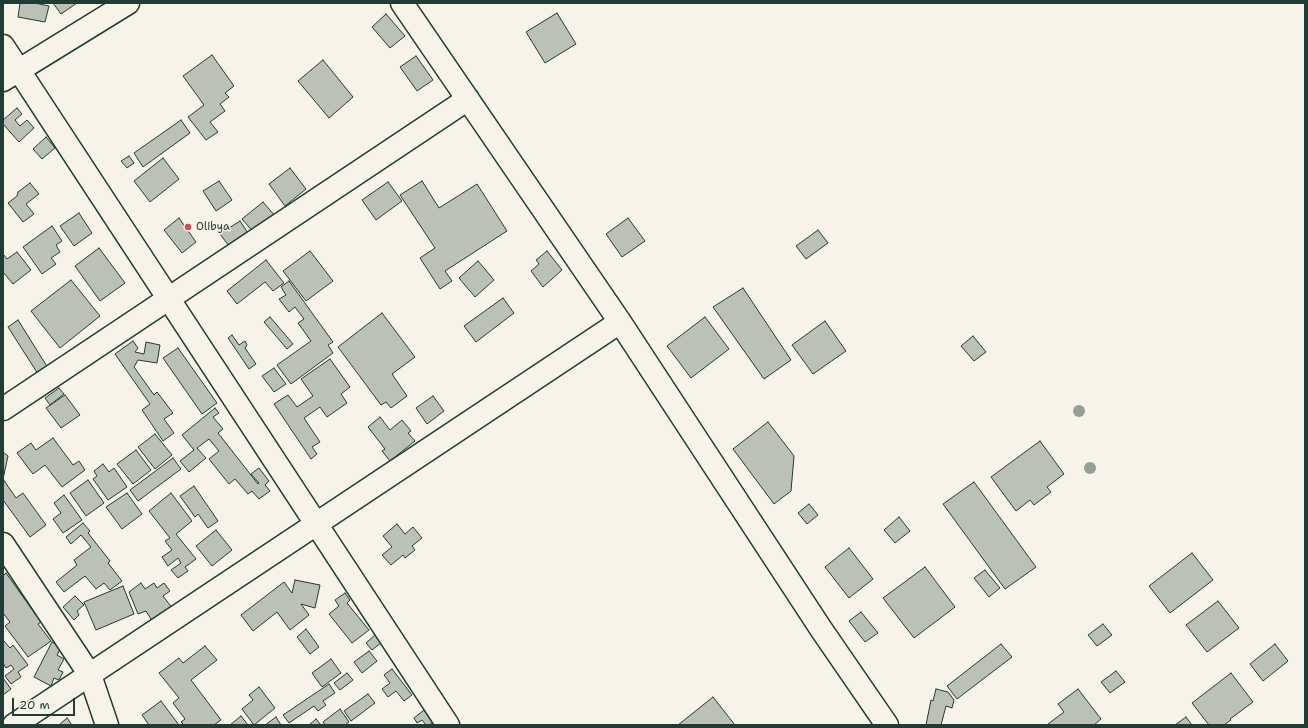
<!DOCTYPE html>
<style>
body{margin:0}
#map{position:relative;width:1308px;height:728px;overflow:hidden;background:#f7f3e8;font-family:"Shantell Sans",sans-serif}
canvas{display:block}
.frame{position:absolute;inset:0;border:4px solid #1f3d34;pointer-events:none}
.scale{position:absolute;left:12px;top:698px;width:63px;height:18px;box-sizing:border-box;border:2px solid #1f3d34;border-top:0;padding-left:5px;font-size:12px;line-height:14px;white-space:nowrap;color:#1f3d34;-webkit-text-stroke:3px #f7f3e8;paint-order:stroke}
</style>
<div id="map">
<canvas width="1308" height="728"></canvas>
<div class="frame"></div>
<div class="scale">20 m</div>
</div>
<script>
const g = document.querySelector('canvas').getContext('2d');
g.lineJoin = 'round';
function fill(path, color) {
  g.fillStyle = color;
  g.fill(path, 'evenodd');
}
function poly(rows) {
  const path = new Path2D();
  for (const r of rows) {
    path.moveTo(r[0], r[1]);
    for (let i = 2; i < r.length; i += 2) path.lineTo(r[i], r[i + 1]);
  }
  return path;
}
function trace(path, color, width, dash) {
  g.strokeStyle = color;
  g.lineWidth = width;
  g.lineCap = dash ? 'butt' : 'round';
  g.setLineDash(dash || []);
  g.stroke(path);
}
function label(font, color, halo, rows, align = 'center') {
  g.font = font + ' "Shantell Sans",sans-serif';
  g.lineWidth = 3;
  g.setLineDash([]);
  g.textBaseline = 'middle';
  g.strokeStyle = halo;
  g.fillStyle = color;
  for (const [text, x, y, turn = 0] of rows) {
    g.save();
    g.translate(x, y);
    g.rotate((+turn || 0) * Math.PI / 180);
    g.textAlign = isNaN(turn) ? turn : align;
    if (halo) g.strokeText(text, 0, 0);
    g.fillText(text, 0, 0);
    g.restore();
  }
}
const building = poly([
 [20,3,35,3,49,6,45,22,18,17,20,3],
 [53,3,77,3,61,14,53,3],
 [557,13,576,44,545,63,526,32,557,13],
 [386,14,405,36,390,48,372,27,386,14],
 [212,55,234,86,225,93,229,97,220,104,225,111,210,122,218,132,206,140,188,117,204,105,183,76,212,55],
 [416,56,433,80,417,91,400,67,416,56],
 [323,60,353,97,329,118,298,81,323,60],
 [17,108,22,114,15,120,20,126,27,120,34,128,19,142,3,124,3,120,17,108],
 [181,120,190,133,143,167,134,153,181,120],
 [46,137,55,148,42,159,33,149,46,137],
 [129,156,134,163,127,168,121,161,129,156],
 [163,158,179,179,150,202,134,181,163,158],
 [290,168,306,189,285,206,269,184,290,168],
 [219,181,232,200,216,211,203,191,219,181],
 [422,181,439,208,477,184,507,231,445,271,452,281,440,289,420,258,435,248,400,195,422,181],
 [388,182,402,201,376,220,362,200,388,182],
 [30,183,39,194,26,204,34,214,23,222,8,203,17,196,18,192,30,183],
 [263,202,276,217,255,234,242,219,263,202],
 [79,213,92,233,74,246,60,226,79,213],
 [179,218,196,242,182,253,164,230,179,218],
 [628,218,645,241,622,257,606,234,628,218],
 [240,221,248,233,229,246,220,234,240,221],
 [52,226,62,241,56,245,60,252,51,258,56,264,42,274,23,247,52,226],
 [818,230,828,243,806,259,796,246,818,230],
 [99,248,125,283,100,301,75,266,99,248],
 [310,251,333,281,306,301,283,271,310,251],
 [547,251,562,270,543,287,531,271,539,264,536,260,547,251],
 [17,252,31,270,13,284,3,272,3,254,7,259,17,252],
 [266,260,284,283,273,291,265,282,237,304,227,291,266,260],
 [478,261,494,280,475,297,459,278,478,261],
 [71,280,100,316,60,348,31,311,71,280],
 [289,281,333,342,328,345,333,353,291,384,277,365,311,341,298,323,304,319,295,307,289,312,279,299,286,295,281,287,289,281],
 [743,288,791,360,764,379,713,307,743,288],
 [503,298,514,313,476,342,464,326,503,298],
 [382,313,415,357,392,374,407,396,391,408,386,402,381,405,338,347,382,313],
 [270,317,293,344,287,349,264,322,270,317],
 [705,317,729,349,691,378,667,346,705,317],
 [18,320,48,368,38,374,8,327,18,320],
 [825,321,846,351,813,374,792,345,825,321],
 [232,335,239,345,245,341,247,345,245,348,256,364,249,369,228,338,232,335],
 [973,336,986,352,974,361,961,346,973,336],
 [133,341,138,348,135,352,144,354,146,342,160,345,157,363,138,360,134,367,154,395,157,392,173,413,164,419,174,433,163,441,142,410,150,404,115,354,133,341],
 [178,348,217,403,202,414,163,358,178,348],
 [330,359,350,387,341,394,347,403,327,417,320,407,304,418,320,442,312,447,317,454,311,459,274,404,288,395,297,407,313,396,301,379,330,359],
 [274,368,286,384,274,392,262,376,274,368],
 [59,388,64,394,50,405,45,398,59,388],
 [65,395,80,415,61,428,46,408,65,395],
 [433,396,444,411,427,424,416,408,433,396],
 [215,408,219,413,213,417,223,429,218,433,258,484,259,483,251,474,259,468,269,481,265,485,270,491,259,499,252,491,248,494,235,479,229,484,209,459,219,451,209,439,197,448,206,458,189,472,180,461,194,450,182,435,215,408],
 [380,417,390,430,402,420,411,431,408,433,415,441,390,461,382,451,385,449,368,427,380,417],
 [768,422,794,456,791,491,774,504,733,449,768,422],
 [155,434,172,455,155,469,138,447,155,434],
 [53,438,73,465,79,461,85,470,62,487,45,465,33,474,17,453,31,443,36,450,53,438],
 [1040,441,1064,474,1047,487,1051,492,1034,505,1030,500,1016,511,991,477,1040,441],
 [136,450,151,470,133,484,117,464,136,450],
 [3,452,8,456,3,479,16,498,23,493,46,525,30,537,3,500,3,452],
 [173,458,181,469,138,501,130,490,173,458],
 [103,464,109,472,114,468,127,487,108,500,93,479,97,476,94,471,103,464],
 [88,480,104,503,86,516,70,493,88,480],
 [974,482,1036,567,1005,589,943,504,974,482],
 [194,486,218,521,208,528,198,514,195,517,180,496,194,486],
 [127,493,142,514,122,529,106,507,127,493],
 [171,493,192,521,176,534,196,559,185,567,188,571,178,578,171,570,181,563,178,558,168,566,162,557,172,550,165,541,170,538,149,511,171,493],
 [64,495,82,520,63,533,53,519,61,513,54,503,64,495],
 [809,504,818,515,807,524,798,513,809,504],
 [899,517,910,531,895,543,884,530,899,517],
 [83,523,90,531,88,533,110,561,108,563,122,581,110,590,104,583,96,589,85,576,64,592,56,582,77,565,74,560,91,547,81,535,71,544,66,537,83,523],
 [397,524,405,534,413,527,422,538,412,546,415,550,405,558,403,555,391,565,382,555,392,547,383,536,397,524],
 [216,530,232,550,212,566,196,546,216,530],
 [849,548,873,579,849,598,825,567,849,548],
 [1192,553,1213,580,1170,613,1149,586,1192,553],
 [925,567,955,607,914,638,883,598,925,567],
 [985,570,1000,588,989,597,974,578,985,570],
 [6,573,41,622,38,624,51,641,28,657,5,626,10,622,3,613,3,576,6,573],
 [295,580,320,585,315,608,301,604,309,615,290,630,277,612,253,631,241,615,284,582,292,593,295,580],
 [141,583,145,589,154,583,157,588,164,583,170,591,163,596,173,609,154,624,146,611,138,614,129,592,141,583],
 [123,586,134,614,96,630,84,602,123,586],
 [345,593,350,600,347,603,369,630,352,643,329,614,339,606,335,600,345,593],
 [75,596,84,605,77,611,79,615,74,620,63,607,75,596],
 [1218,601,1239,628,1207,652,1186,625,1218,601],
 [861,612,878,633,865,642,849,621,861,612],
 [1103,624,1112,635,1097,646,1088,635,1103,624],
 [306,629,319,647,310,654,297,637,306,629],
 [375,635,382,642,372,650,366,643,375,635],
 [3,641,4,641,10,648,13,645,28,665,18,672,21,677,11,684,5,676,14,669,11,665,6,668,3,663,3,641],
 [52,642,61,647,57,655,64,659,58,670,63,672,59,680,54,678,51,686,34,677,52,642],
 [1001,644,1012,657,957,699,947,686,1001,644],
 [1275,644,1288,661,1263,681,1250,664,1275,644],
 [205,646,217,660,191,680,221,720,214,725,184,725,181,722,185,719,173,703,179,698,159,673,179,658,183,663,205,646],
 [369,651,377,661,362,673,354,662,369,651],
 [331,659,341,673,322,687,312,673,331,659],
 [392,669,412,695,404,701,396,691,388,697,382,689,390,683,384,675,392,669],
 [1116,671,1125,682,1110,693,1101,682,1116,671],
 [347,673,353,680,340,690,334,683,347,673],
 [1231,673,1253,702,1230,719,1231,720,1224,725,1209,725,1192,703,1231,673],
 [3,678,11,689,3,695,3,678],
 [329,684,335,693,323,701,326,705,318,711,314,706,289,723,283,715,329,684],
 [259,687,275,708,254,725,242,709,253,700,249,695,259,687],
 [936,689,948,692,954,700,952,708,946,706,941,725,926,725,931,700,933,701,936,689],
 [1078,689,1101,719,1094,725,1049,725,1048,724,1064,712,1058,704,1078,689],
 [368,694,375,703,351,721,344,711,368,694],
 [713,697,735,725,678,725,713,697],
 [161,701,179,725,149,725,142,715,161,701],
 [340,709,349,722,345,725,325,725,323,722,340,709],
 [424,710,433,722,429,725,426,725,422,720,417,723,414,718,424,710],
 [241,716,248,725,230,725,241,716],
 [276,717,281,725,265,725,276,717],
 [1186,717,1192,725,1175,725,1186,717],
 [67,718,72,725,59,725,67,718],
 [316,719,321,725,309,725,316,719]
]);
fill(building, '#bbc1b6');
trace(building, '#1f3d34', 1);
const street = poly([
 [402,3,620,322,821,629,887,725],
 [3,46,448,725],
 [3,80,128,3],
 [3,409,468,99],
 [3,544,90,675,107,725],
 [14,725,620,322]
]);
trace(street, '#1f3d34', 25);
trace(street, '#f7f3e8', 22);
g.fillStyle = '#949f96';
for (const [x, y] of [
 [1079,411],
 [1090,468]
]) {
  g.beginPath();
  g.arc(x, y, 6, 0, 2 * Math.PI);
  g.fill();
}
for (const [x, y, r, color] of [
 [188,227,4,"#d1495b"]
]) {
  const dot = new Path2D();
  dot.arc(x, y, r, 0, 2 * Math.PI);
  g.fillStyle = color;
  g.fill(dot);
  trace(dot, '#f7f3e8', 1.5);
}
label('11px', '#1f3d34', '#f7f3e8', [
 ["Olibya",196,227]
], 'left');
</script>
